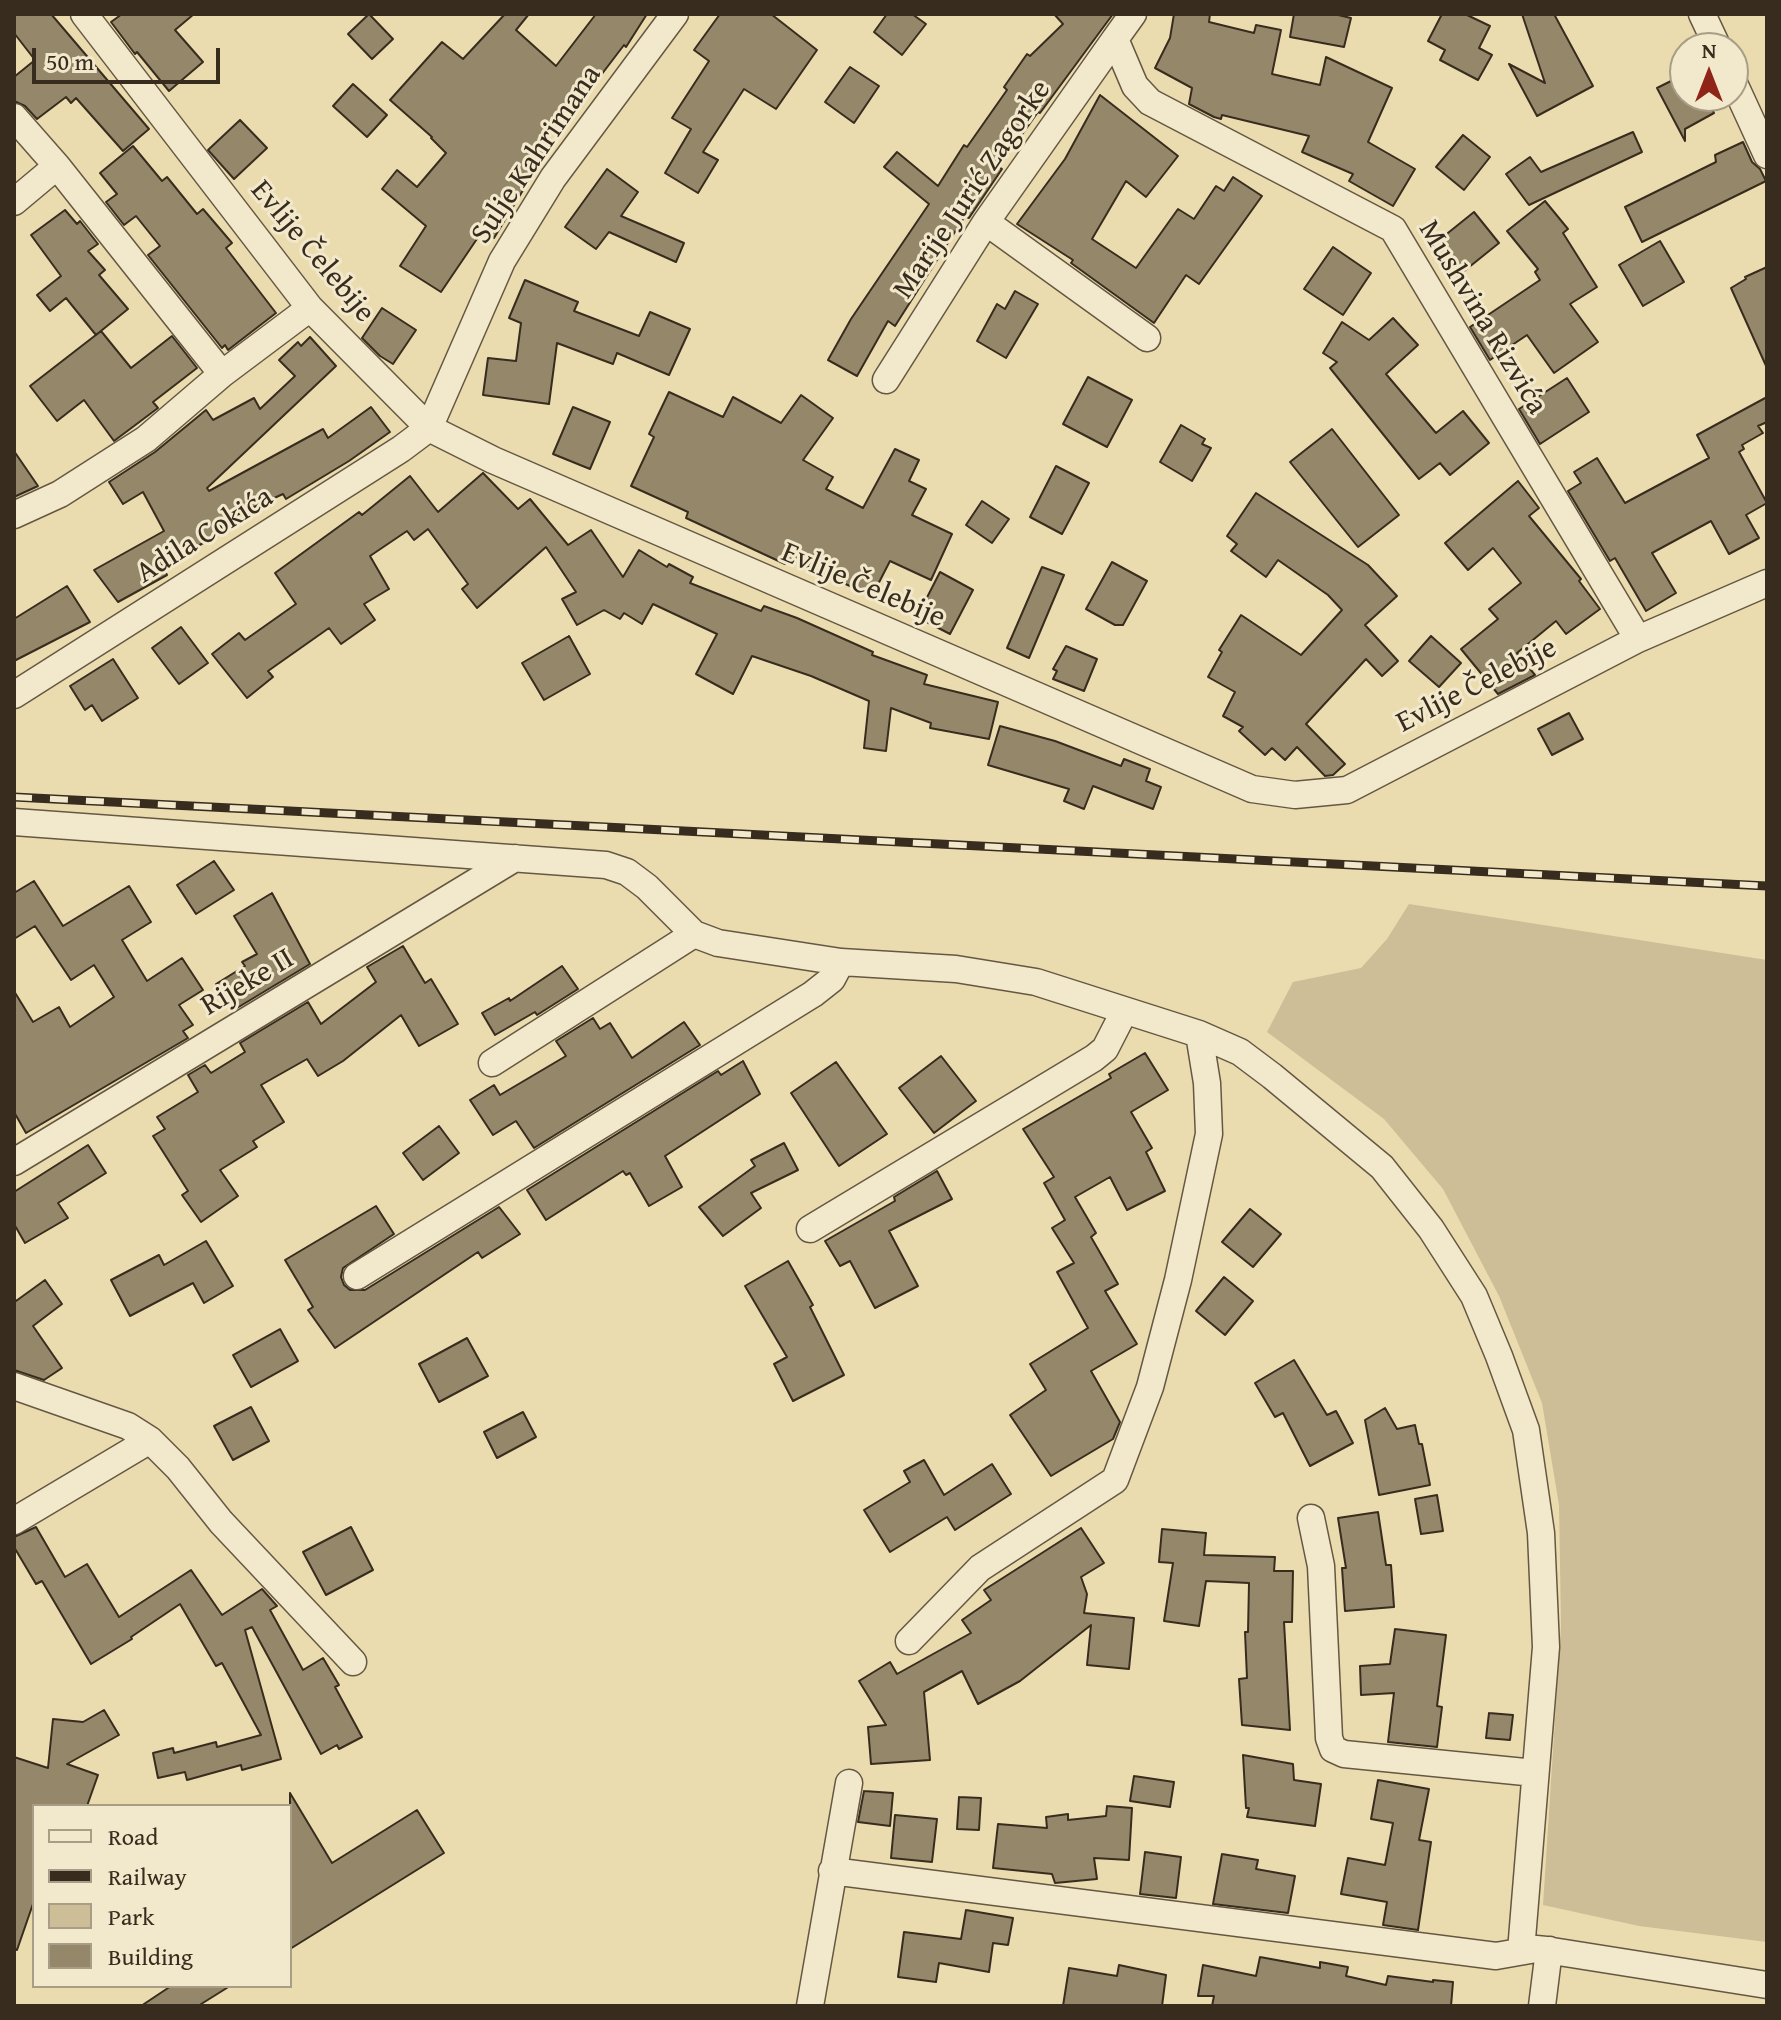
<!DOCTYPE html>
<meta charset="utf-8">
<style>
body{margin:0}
#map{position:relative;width:1781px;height:2020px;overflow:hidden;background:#ebdcaf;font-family:"Gentium Book Plus",serif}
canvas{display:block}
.frame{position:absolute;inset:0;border:16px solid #382c1f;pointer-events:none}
.legend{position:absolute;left:32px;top:1804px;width:260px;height:184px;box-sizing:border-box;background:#f2e8cb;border:2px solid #a89d86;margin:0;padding:10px 14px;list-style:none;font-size:24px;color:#382c1f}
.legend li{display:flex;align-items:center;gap:16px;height:40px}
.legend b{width:40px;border:2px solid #a89d86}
.north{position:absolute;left:1669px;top:32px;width:80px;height:80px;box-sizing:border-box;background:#f2e8cb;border:2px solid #a89d86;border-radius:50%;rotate:0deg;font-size:22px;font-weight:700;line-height:32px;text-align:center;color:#382c1f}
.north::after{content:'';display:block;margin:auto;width:28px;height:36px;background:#8f2418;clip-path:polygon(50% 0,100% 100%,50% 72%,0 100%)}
.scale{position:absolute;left:32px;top:48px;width:188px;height:36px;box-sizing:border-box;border:4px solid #382c1f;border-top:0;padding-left:10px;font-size:24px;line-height:28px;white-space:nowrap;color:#382c1f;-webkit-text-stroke:6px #f2e8cb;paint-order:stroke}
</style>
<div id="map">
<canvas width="1781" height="2020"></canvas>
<div class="frame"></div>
<ul class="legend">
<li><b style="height:10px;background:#f2e8cb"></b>Road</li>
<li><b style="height:10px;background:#382c1f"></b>Railway</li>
<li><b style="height:22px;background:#cdbe97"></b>Park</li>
<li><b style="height:22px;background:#95886a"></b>Building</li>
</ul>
<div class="north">N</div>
<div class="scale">50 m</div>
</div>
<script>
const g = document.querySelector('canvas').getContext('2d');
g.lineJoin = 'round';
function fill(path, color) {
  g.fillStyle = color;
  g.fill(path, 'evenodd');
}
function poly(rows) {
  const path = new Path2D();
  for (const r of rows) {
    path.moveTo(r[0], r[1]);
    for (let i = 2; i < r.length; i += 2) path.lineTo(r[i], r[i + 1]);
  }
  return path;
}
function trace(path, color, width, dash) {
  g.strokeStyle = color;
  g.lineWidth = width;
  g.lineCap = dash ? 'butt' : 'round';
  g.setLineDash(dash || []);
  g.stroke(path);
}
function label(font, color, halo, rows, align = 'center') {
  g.font = font + ' "Gentium Book Plus",serif';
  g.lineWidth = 6;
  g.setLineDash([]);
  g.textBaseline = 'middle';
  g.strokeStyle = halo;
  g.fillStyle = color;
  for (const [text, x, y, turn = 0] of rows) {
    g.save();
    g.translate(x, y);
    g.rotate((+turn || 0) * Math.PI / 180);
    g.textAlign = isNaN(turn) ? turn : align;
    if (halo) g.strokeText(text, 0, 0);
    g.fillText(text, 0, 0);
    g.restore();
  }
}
fill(poly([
 [1409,904,1767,960,1767,1942,1639,1926,1543,1905,1561,1626,1559,1505,1542,1403,1499,1296,1443,1189,1384,1119,1267,1032,1293,982,1361,968,1387,939]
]), '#cdbe97');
const building = poly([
 [14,14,51,14,149,129,123,151,76,98,71,103,66,97,37,119,25,106,14,101,14,77,35,60,14,33,14,14],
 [122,14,194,14,175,30,203,62,169,91,137,52,135,54,111,22,122,14],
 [369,14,393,39,372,59,348,34,369,14],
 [505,14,529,14,516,30,556,66,596,14,647,14,626,47,624,45,592,87,586,83,539,150,545,154,494,238,483,230,441,292,400,266,426,226,382,189,397,170,417,187,446,153,431,138,432,137,390,100,442,42,463,59,505,14],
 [720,14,771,14,817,50,776,109,744,89,703,152,718,160,698,193,665,173,691,129,672,118,709,61,694,50,720,14],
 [887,14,912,14,926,24,902,55,874,32,887,14],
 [1054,14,1113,14,1040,113,1038,112,999,167,1002,169,969,218,965,216,895,326,888,321,857,376,828,360,851,319,929,204,884,167,897,152,938,186,964,145,967,147,1007,90,1004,87,1027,54,1030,56,1063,24,1054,14],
 [1174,14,1210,14,1209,22,1254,33,1256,25,1281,30,1272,74,1320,85,1326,57,1392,88,1368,142,1415,169,1393,206,1349,181,1353,174,1302,152,1309,136,1222,115,1221,119,1214,117,1189,104,1192,88,1155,68,1170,38,1174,14],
 [1294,14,1334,14,1351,18,1344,47,1290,37,1294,14],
 [1442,14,1465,14,1490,26,1479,48,1492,55,1478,80,1440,60,1445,50,1428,41,1442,14],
 [1522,14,1554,14,1593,86,1537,116,1509,64,1545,83,1522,14],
 [850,67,879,86,854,123,825,102,850,67],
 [1685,74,1685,96,1705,96,1714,113,1685,129,1685,141,1657,88,1685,74],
 [353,84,387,115,367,137,333,106,353,84],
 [1100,95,1178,156,1146,197,1126,181,1092,239,1136,268,1178,209,1194,219,1216,186,1224,191,1233,177,1262,196,1199,284,1186,275,1154,323,1071,263,1073,260,1017,224,1065,159,1100,95],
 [240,120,267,148,234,179,208,150,240,120],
 [1633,132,1642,152,1529,205,1506,174,1530,157,1541,172,1633,132],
 [1463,135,1490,157,1464,190,1436,167,1463,135],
 [1743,142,1752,162,1760,169,1766,181,1642,242,1625,207,1716,162,1715,155,1743,142],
 [133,146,162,181,167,177,197,214,203,209,232,243,226,248,276,313,228,350,225,345,222,348,148,255,160,246,136,216,124,225,106,202,117,194,100,173,133,146],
 [607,169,638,192,621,216,684,243,676,262,609,232,596,249,565,227,607,169],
 [1545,201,1568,229,1563,233,1597,287,1570,304,1598,342,1554,373,1527,335,1490,360,1470,327,1540,280,1535,272,1538,269,1507,231,1545,201],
 [65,210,77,224,80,221,98,244,88,251,105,270,99,275,128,309,96,335,66,298,50,311,37,295,61,276,31,235,65,210],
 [1474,212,1499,243,1458,276,1433,245,1474,212],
 [1660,241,1684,282,1643,306,1619,265,1660,241],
 [1333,247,1371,273,1343,315,1304,289,1333,247],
 [1767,267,1767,368,1731,288,1746,279,1745,277,1767,267],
 [525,280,578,302,574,311,639,336,650,312,690,329,669,375,617,353,613,364,557,343,549,404,483,395,488,358,516,361,521,323,509,318,525,280],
 [1015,291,1038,304,1006,358,977,341,997,304,1005,309,1015,291],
 [382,308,416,330,393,364,380,356,362,338,382,308],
 [1393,318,1418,345,1386,374,1436,433,1463,411,1489,443,1450,475,1440,463,1419,479,1330,368,1337,362,1323,353,1342,322,1369,340,1393,318],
 [101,331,131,368,172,336,197,368,153,402,158,408,114,441,84,400,57,421,30,386,101,331],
 [310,337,336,366,207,488,209,491,323,429,328,438,371,407,390,432,349,461,286,499,283,494,219,523,224,532,162,565,167,575,118,602,94,570,164,531,143,492,123,504,109,482,155,452,206,410,213,420,254,398,260,409,295,376,279,360,298,342,301,346,310,337],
 [1088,377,1132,400,1107,447,1063,424,1088,377],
 [1567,378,1589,412,1540,444,1519,409,1567,378],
 [669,392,723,417,733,397,781,423,801,395,833,418,803,460,833,477,826,489,863,508,895,449,919,460,909,481,926,489,912,515,952,534,931,580,890,561,872,596,788,558,785,564,686,518,688,512,631,486,654,437,649,434,669,392],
 [1767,397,1767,422,1758,426,1763,433,1742,445,1744,449,1739,452,1767,503,1746,515,1759,538,1729,554,1711,521,1652,553,1676,593,1646,611,1615,558,1610,561,1568,491,1581,483,1574,472,1597,458,1625,503,1709,458,1697,435,1767,397],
 [573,407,610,422,590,469,553,454,573,407],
 [1181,425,1205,439,1202,444,1211,448,1192,481,1160,462,1181,425],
 [1332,429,1399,515,1358,547,1290,462,1332,429],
 [14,451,38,486,14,497,14,451],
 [1056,466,1089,483,1062,534,1030,517,1056,466],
 [483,473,518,509,530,499,568,545,591,530,623,577,639,550,667,567,669,564,693,577,690,583,761,611,764,606,797,618,873,652,872,655,927,675,924,684,998,702,989,739,930,728,931,723,891,708,886,751,864,748,869,701,811,676,752,656,733,694,696,674,717,634,653,604,642,624,624,613,620,619,604,610,577,625,562,599,576,592,546,547,477,608,462,589,468,584,428,529,414,540,407,531,370,556,389,589,364,604,375,620,341,644,329,628,268,671,273,677,247,698,212,654,239,633,245,640,296,604,275,573,359,512,362,515,410,476,438,512,483,473],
 [1518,481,1539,508,1529,516,1581,579,1579,581,1600,609,1566,634,1556,621,1517,653,1535,675,1498,694,1461,649,1498,619,1489,609,1521,583,1493,548,1468,570,1445,543,1518,481],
 [1256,493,1368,565,1397,596,1365,625,1398,661,1382,676,1366,659,1306,724,1345,764,1333,775,1325,776,1297,747,1285,760,1272,748,1265,755,1239,731,1243,727,1223,716,1235,692,1208,677,1222,652,1219,650,1241,615,1301,655,1342,610,1328,595,1278,560,1266,577,1231,551,1237,544,1227,536,1256,493],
 [982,501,1009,519,992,543,966,525,982,501],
 [1112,562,1147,581,1123,625,1115,625,1086,609,1112,562],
 [1042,567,1064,575,1029,658,1007,648,1042,567],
 [940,572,973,590,950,634,917,617,940,572],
 [67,586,90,622,14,661,14,619,67,586],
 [181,627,208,663,179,684,152,648,181,627],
 [569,636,590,674,544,700,522,663,569,636],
 [1431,636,1461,663,1439,687,1409,661,1431,636],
 [1066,646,1097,659,1084,691,1053,679,1057,671,1053,669,1066,646],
 [113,659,138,698,102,721,92,705,85,710,70,686,113,659],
 [1569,713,1583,739,1552,755,1538,729,1569,713],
 [1000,726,1055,741,1121,766,1124,759,1150,769,1146,781,1161,787,1153,809,1093,786,1084,809,1064,801,1069,789,988,765,1000,726],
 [214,861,234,890,196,914,177,885,214,861],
 [34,881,63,926,129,886,151,922,122,940,147,981,182,958,203,990,179,1005,193,1025,183,1031,188,1038,26,1133,14,1112,14,991,33,1022,59,1007,70,1027,114,997,94,965,71,980,35,926,14,939,14,893,34,881],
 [272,893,310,964,232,1011,216,984,245,966,242,962,257,954,234,916,272,893],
 [403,946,425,983,431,979,458,1024,419,1046,401,1015,343,1061,318,1076,307,1059,261,1085,284,1122,253,1141,257,1147,220,1170,238,1196,201,1222,182,1195,188,1191,153,1136,165,1129,157,1117,198,1092,188,1075,205,1065,211,1073,245,1052,240,1043,308,1002,321,1024,376,982,367,967,403,946],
 [562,966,578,989,537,1015,535,1012,495,1035,482,1013,509,998,510,1001,562,966],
 [593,1018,600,1029,610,1023,632,1058,684,1022,700,1045,534,1148,516,1121,493,1135,470,1100,494,1085,500,1095,566,1056,556,1041,593,1018],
 [1145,1053,1168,1090,1131,1112,1152,1148,1146,1152,1165,1191,1127,1210,1110,1177,1075,1197,1096,1233,1091,1237,1118,1284,1105,1291,1137,1344,1091,1371,1120,1422,1113,1439,1051,1476,1010,1415,1046,1390,1030,1364,1088,1328,1057,1272,1074,1263,1052,1228,1065,1220,1044,1183,1054,1177,1023,1129,1111,1078,1109,1074,1145,1053],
 [941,1056,976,1101,934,1133,899,1088,941,1056],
 [743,1061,760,1094,665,1156,682,1187,649,1206,630,1173,626,1175,623,1171,546,1220,527,1190,718,1071,721,1075,743,1061],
 [836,1062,887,1134,839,1166,791,1093,836,1062],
 [439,1126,459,1153,423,1180,403,1153,439,1126],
 [784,1143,798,1170,751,1193,761,1208,723,1236,699,1207,755,1166,751,1160,784,1143],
 [88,1145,106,1173,58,1203,68,1218,25,1243,14,1224,14,1192,88,1145],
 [937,1171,952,1199,889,1231,918,1286,875,1308,850,1261,840,1266,825,1241,895,1201,894,1197,937,1171],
 [376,1206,394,1234,343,1268,341,1277,344,1285,350,1290,365,1290,499,1207,520,1234,482,1258,478,1252,335,1348,308,1310,313,1307,285,1260,376,1206],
 [1250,1209,1281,1234,1253,1267,1222,1242,1250,1209],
 [206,1241,233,1286,204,1303,193,1283,130,1316,111,1280,159,1255,164,1265,206,1241],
 [788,1261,813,1305,810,1307,844,1375,793,1401,774,1364,787,1357,745,1286,788,1261],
 [1224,1277,1253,1301,1225,1335,1196,1311,1224,1277],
 [45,1280,62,1304,33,1326,62,1368,44,1380,14,1370,14,1298,16,1301,45,1280],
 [280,1329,298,1361,251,1387,233,1355,280,1329],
 [467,1338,488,1376,439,1402,419,1364,467,1338],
 [1294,1360,1327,1415,1336,1411,1353,1443,1310,1466,1283,1413,1275,1417,1255,1383,1294,1360],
 [251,1407,269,1441,233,1460,214,1426,251,1407],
 [1385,1408,1397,1429,1415,1425,1419,1444,1422,1444,1430,1485,1379,1495,1365,1420,1385,1408],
 [523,1412,536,1437,497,1458,484,1432,523,1412],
 [924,1460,944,1495,992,1464,1011,1494,955,1530,947,1517,890,1552,864,1510,910,1482,904,1471,924,1460],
 [1437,1495,1443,1531,1421,1534,1415,1499,1437,1495],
 [1378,1512,1386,1565,1391,1565,1394,1607,1345,1611,1342,1568,1346,1568,1338,1518,1378,1512],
 [36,1527,65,1577,87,1564,119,1617,191,1570,222,1615,262,1589,277,1606,270,1610,303,1670,323,1658,339,1685,335,1687,362,1737,339,1749,337,1745,321,1754,252,1627,245,1630,281,1759,242,1770,241,1765,187,1780,185,1772,158,1778,153,1753,173,1748,174,1753,216,1742,217,1747,261,1735,222,1663,216,1666,180,1604,131,1637,132,1639,91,1664,42,1581,36,1584,14,1547,14,1537,36,1527],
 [351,1527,373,1570,326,1595,303,1552,351,1527],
 [1081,1528,1104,1563,1081,1577,1087,1594,1084,1613,1134,1618,1129,1669,1087,1665,1091,1625,1020,1681,978,1704,962,1671,924,1692,930,1760,871,1764,868,1727,886,1725,859,1681,890,1662,897,1674,971,1633,962,1620,991,1600,984,1590,1081,1528],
 [1162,1529,1206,1533,1204,1555,1275,1557,1274,1571,1293,1571,1292,1622,1284,1622,1290,1730,1242,1725,1239,1679,1247,1678,1245,1632,1248,1632,1249,1583,1206,1581,1199,1626,1164,1621,1173,1563,1159,1562,1162,1529],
 [1395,1629,1446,1635,1437,1706,1442,1707,1437,1747,1388,1742,1394,1693,1361,1695,1360,1666,1390,1664,1395,1629],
 [104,1710,119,1735,67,1764,98,1775,87,1806,34,1806,34,1901,17,1950,14,1949,14,1757,48,1768,53,1719,83,1722,104,1710],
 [1489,1713,1513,1715,1510,1740,1486,1738,1489,1713],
 [1243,1755,1293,1764,1294,1780,1321,1784,1315,1826,1247,1817,1249,1808,1246,1808,1243,1755],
 [1134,1776,1174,1782,1170,1807,1130,1801,1134,1776],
 [1378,1780,1429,1789,1419,1840,1431,1842,1418,1930,1383,1925,1387,1902,1341,1894,1348,1858,1385,1865,1393,1823,1371,1819,1378,1780],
 [864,1791,893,1793,890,1826,858,1822,864,1791],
 [290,1793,332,1863,417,1810,444,1853,290,1949,290,1793],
 [959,1797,981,1798,979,1830,957,1829,959,1797],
 [1107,1806,1132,1808,1129,1860,1094,1858,1097,1879,1055,1883,1052,1874,993,1868,998,1824,1047,1828,1046,1817,1068,1814,1068,1820,1106,1816,1107,1806],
 [895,1815,937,1819,932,1862,891,1858,895,1815],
 [1145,1852,1181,1857,1176,1898,1140,1894,1145,1852],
 [1222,1854,1258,1860,1256,1869,1295,1876,1288,1913,1213,1904,1222,1854],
 [966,1910,1013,1918,1008,1945,993,1943,989,1972,939,1963,936,1982,898,1977,904,1932,961,1939,966,1910],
 [1260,1957,1320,1968,1320,1962,1348,1967,1346,1976,1386,1985,1388,1976,1433,1982,1433,1980,1453,1982,1451,2006,1212,2006,1214,1996,1198,1996,1203,1965,1256,1976,1260,1957],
 [1119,1965,1166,1975,1162,2006,1063,2006,1069,1968,1117,1976,1119,1965],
 [171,1986,230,1986,198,2006,141,2006,171,1986]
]);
fill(building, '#95886a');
trace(building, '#382c1f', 2);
const minor = poly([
 [84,14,310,308,429,428,493,460,1252,789,1295,795,1347,790,1638,639,1767,583],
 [1133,14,1115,39,1135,86,1150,102,1393,229,1638,639],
 [1702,14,1718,48],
 [1733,81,1767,155],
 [14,117,57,166,222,374,146,439,60,494,14,515],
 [14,202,57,166],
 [986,222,1147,338],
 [222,374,310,308],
 [886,380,986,222,1115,39],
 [14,695,401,449,429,428,502,261,553,178,675,14],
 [14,822,606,865,627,872,647,887,694,934,718,943,841,962,956,969,1036,982,1199,1034,1240,1052,1272,1076,1382,1167,1431,1229,1474,1296,1499,1356,1526,1430,1541,1533,1546,1647,1521,1951],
 [492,1063,694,934],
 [14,1162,515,858],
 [810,1229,1094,1058,1105,1049,1124,1012],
 [357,1276,813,994,832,979,841,962],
 [14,1386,128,1426,150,1440,178,1468,221,1522,353,1662],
 [1311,1518,1321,1566,1329,1738,1333,1749,1344,1754,1535,1773],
 [14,1521,150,1440],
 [909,1641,980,1568,1115,1480,1150,1387,1178,1280,1209,1134,1207,1083,1199,1034],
 [832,1871,1496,1956,1536,1949,1546,1950,1767,1985],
 [810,2006,849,1783],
 [1542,2006,1549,1950]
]);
trace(minor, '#655843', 29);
trace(minor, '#f2e8cb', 26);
const rail = poly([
 [14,797,1767,886]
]);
trace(rail, '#382c1f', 9);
trace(rail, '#f2e8cb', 6, [18]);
label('30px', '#382c1f', '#f2e8cb', [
 ["Sulje Kahrimana",537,155,-56],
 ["Marije Jurić Zagorke",973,190,-56],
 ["Evlije Čelebije",312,252,50],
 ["Mushvina Rizvića",1482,318,59],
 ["Adila Cokića",205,536,-32],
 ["Evlije Čelebije",863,586,23],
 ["Evlije Čelebije",1477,686,-27],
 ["Rijeke II",248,983,-31]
]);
</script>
